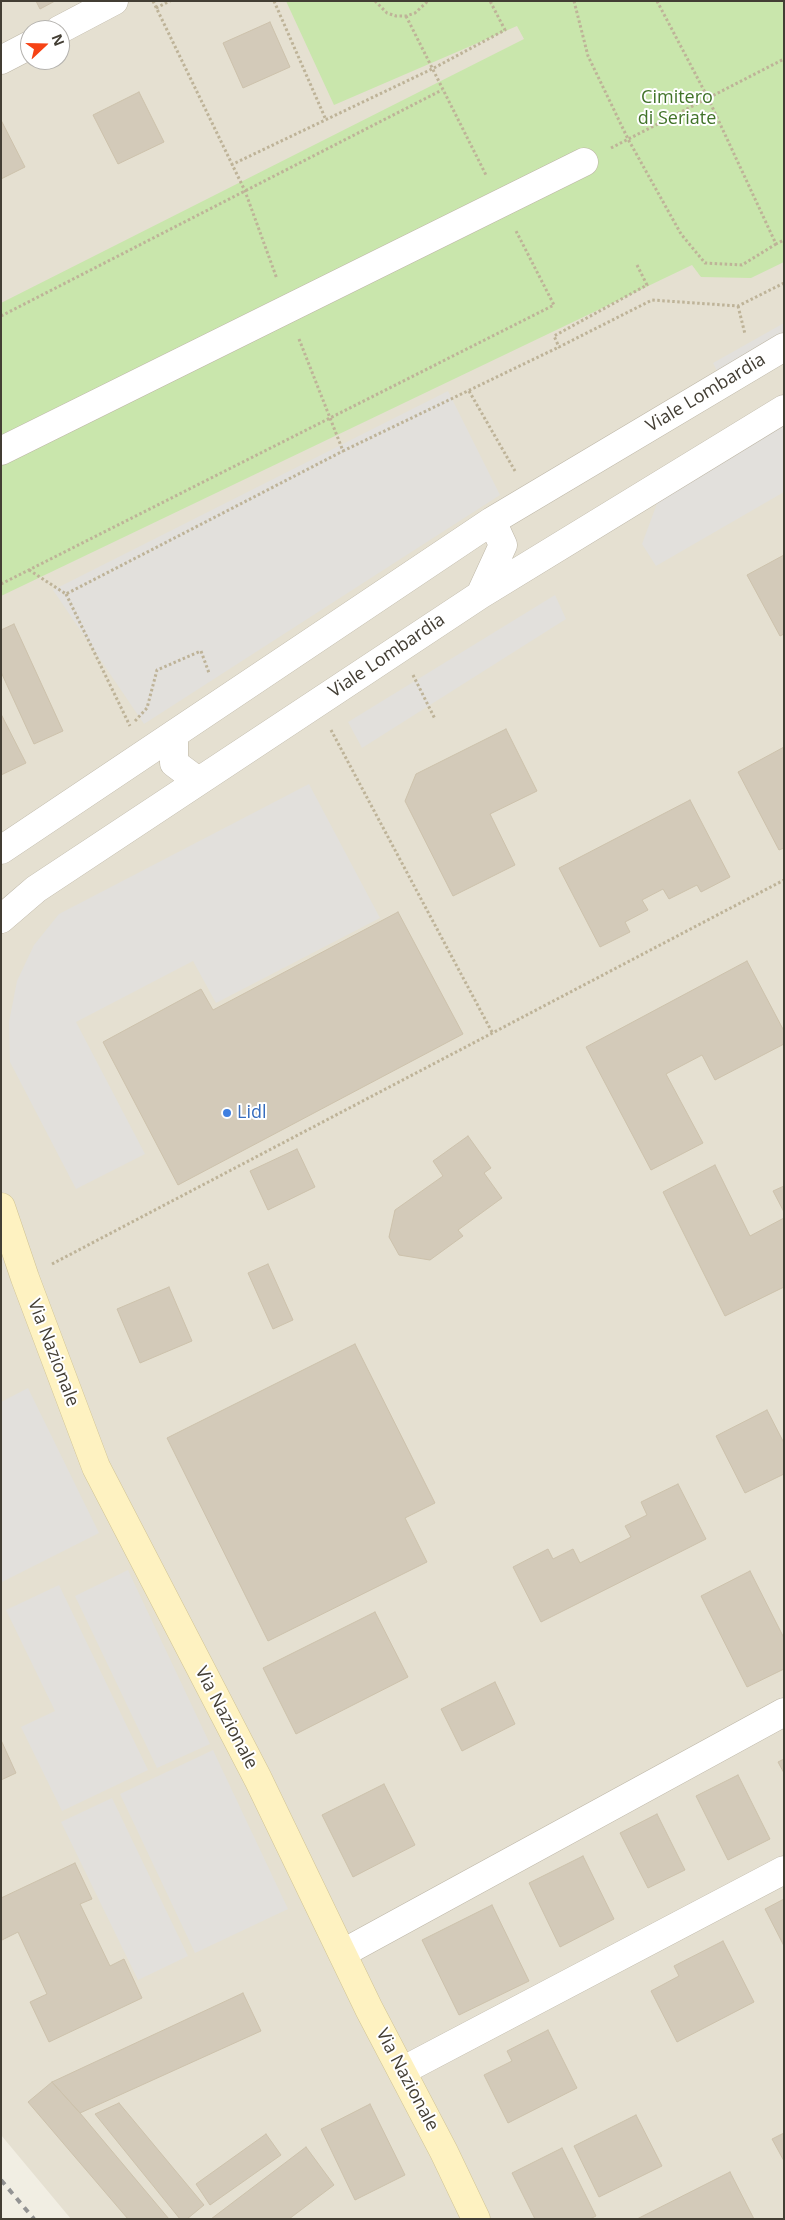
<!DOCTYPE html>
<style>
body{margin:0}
#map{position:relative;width:785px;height:2220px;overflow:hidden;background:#f1eee3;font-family:"Open Sans",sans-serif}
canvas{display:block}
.frame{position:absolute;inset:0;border:2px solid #433e34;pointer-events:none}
.north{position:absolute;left:20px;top:20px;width:50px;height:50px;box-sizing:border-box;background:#fff;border:1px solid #b4b2ae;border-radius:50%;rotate:69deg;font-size:14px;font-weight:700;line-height:20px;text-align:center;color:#433e34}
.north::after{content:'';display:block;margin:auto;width:18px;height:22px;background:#f64315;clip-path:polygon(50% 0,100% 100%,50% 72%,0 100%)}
</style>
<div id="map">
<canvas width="785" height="2220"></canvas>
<div class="frame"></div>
<div class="north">N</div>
</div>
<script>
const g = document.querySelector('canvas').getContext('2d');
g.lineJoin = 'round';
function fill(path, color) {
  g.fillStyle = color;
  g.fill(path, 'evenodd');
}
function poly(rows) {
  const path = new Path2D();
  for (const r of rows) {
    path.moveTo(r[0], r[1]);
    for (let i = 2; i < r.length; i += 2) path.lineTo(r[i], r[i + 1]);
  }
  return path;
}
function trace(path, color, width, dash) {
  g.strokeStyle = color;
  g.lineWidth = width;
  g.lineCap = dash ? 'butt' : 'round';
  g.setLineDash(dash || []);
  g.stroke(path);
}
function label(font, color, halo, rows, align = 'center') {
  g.font = font + ' "Open Sans",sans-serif';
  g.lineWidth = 4;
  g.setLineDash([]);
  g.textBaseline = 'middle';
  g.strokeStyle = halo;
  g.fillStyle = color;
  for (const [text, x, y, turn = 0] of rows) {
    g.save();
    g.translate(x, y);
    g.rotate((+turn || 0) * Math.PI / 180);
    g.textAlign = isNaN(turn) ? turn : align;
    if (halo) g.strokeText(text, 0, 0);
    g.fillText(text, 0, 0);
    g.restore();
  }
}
fill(poly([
 [1,1,784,1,784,2219,71,2219,1,2135],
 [30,30,60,30,60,60,30,60]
]), '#e5e0d1');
fill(poly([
 [286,1,784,1,784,262,751,278,701,277,692,265,1,596,1,303,524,39,517,26,334,105]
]), '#c9e6ac');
fill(poly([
 [784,323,784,341,721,379,713,363],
 [448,391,500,495,144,724,53,590],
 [784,409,784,492,656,566,642,544,665,482],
 [555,595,566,619,362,748,348,722],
 [309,784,380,918,216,1003,193,961,76,1022,145,1154,76,1189,10,1062,9,1022,17,981,34,945,59,914],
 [28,1388,99,1533,2,1582,1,1402],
 [128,1570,210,1744,157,1768,75,1596],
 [59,1585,148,1770,62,1811,21,1727,55,1711,6,1610],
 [213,1750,288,1909,195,1953,120,1794],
 [112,1798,188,1956,138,1980,61,1822]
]), '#e2e0dc');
const building = poly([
 [36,1,55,1,40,9,36,1],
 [270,22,290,67,243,88,223,43,270,22],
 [139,92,164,142,118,164,93,115,139,92],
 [1,120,25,167,1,179,1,120],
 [784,555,784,634,780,636,747,575,784,555],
 [14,624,63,731,34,744,1,672,1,630,14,624],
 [1,714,26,763,1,775,1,714],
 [506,729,537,791,490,814,515,865,453,896,405,801,416,774,506,729],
 [784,747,784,848,779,850,738,772,784,747],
 [690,800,730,877,701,892,697,885,669,899,663,889,642,900,648,910,625,922,630,932,600,947,559,868,690,800],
 [398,912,463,1034,178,1185,103,1042,201,989,213,1010,398,912],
 [747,961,784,1031,784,1044,715,1080,702,1055,666,1074,703,1143,651,1170,586,1047,747,961],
 [468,1136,491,1168,484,1173,502,1198,458,1230,463,1236,430,1260,399,1255,389,1237,395,1210,443,1176,433,1161,468,1136],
 [297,1149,315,1187,268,1210,250,1171,297,1149],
 [715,1165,750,1236,784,1218,784,1287,725,1316,663,1192,715,1165],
 [784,1186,784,1212,773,1191,784,1186],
 [268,1264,293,1320,273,1329,248,1273,268,1264],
 [169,1287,192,1341,140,1363,117,1309,169,1287],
 [355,1344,435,1503,405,1518,427,1562,268,1641,167,1438,355,1344],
 [767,1410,784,1443,784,1474,745,1493,716,1436,767,1410],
 [678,1484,706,1539,541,1622,513,1567,548,1549,553,1559,573,1549,580,1563,631,1537,625,1526,647,1515,641,1502,678,1484],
 [750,1571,784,1638,784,1669,747,1687,701,1596,750,1571],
 [375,1612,408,1677,296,1734,263,1668,375,1612],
 [495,1682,515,1724,462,1751,441,1709,495,1682],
 [1,1740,16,1773,1,1780,1,1740],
 [784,1759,784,1773,778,1762,784,1759],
 [738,1775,770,1839,728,1860,696,1796,738,1775],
 [384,1784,415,1845,353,1877,322,1815,384,1784],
 [657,1814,685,1870,648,1888,620,1833,657,1814],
 [583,1856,614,1919,560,1947,529,1883,583,1856],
 [75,1863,92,1899,80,1904,110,1966,124,1959,142,1998,49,2042,30,2002,47,1994,18,1932,2,1940,1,1898,75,1863],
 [784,1899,784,1946,765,1909,784,1899],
 [492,1905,529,1981,459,2015,422,1940,492,1905],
 [723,1941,754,2002,677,2042,651,1991,679,1976,674,1966,723,1941],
 [243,1993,261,2031,80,2113,52,2082,243,1993],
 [548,2030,577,2088,508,2123,484,2075,512,2061,507,2051,548,2030],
 [52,2082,80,2113,169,2219,128,2219,28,2102,52,2082],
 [119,2103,204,2205,187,2219,180,2219,95,2114,119,2103],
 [370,2104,405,2175,355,2200,321,2129,370,2104],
 [636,2115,662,2166,599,2197,574,2146,636,2115],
 [784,2133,784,2161,772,2139,784,2133],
 [266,2134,281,2155,210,2205,196,2184,266,2134],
 [306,2147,334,2185,289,2219,211,2219,306,2147],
 [562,2148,596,2216,590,2219,535,2219,512,2173,562,2148],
 [730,2172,754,2219,637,2219,730,2172]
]);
fill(building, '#d3cab9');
trace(building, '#cdc2ac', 1);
const street = poly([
 [59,30,114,1],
 [1,60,30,45],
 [1,451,584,162],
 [480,595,503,545,492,521],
 [174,734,174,763,198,781],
 [1,850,492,521,784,347],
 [1,919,36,889,480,595,784,409],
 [343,1953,784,1712],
 [402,2071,784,1870]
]);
const secondary = poly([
 [1,1207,25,1278,96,1467,258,1779,369,2009,444,2152,476,2219]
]);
trace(street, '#bdb6a6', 29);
trace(secondary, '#d1c494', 29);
trace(poly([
 [153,1,245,191,277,279],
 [274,1,326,120],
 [375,1,387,13,396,16,406,16,415,13,428,1],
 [574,1,588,56,628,139,681,234,705,263,742,265,776,244],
 [657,1,708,98,776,244,784,240],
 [156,8,170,1],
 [406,16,486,175],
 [611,148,784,59],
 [231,165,432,69,505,30,490,1],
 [637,265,647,285,554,336,559,347,652,300,738,306,784,283],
 [738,306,745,334],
 [1,316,442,90],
 [299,339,343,451,559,347],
 [469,391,515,471],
 [29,570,66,594,343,451],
 [1,584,554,305,515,229],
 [66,594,130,726],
 [413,675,435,719],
 [135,721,147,708,157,670,201,651,209,673],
 [331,730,493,1034],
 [52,1264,784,880]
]), '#beb398', 3, [2.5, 2.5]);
trace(street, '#fff', 28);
trace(secondary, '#fef2c1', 28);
trace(poly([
 [1,2180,34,2219]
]), '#939393', 4, [6, 6]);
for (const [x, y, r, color] of [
 [227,1113,5,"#3f7fe0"]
]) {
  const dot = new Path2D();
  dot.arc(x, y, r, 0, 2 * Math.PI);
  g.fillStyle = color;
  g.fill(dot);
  trace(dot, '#fff', 2);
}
label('18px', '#417329', '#fff', [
 ["Cimitero",677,98],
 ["di Seriate",677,119]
]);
label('18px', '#433e34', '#fff', [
 ["Viale Lombardia",706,393,-31],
 ["Viale Lombardia",387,656,-34],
 ["Via Nazionale",53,1353,69],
 ["Via Nazionale",226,1718,62],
 ["Via Nazionale",407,2080,62]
]);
label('18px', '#366cbe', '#fff', [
 ["Lidl",237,1113]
], 'left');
</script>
